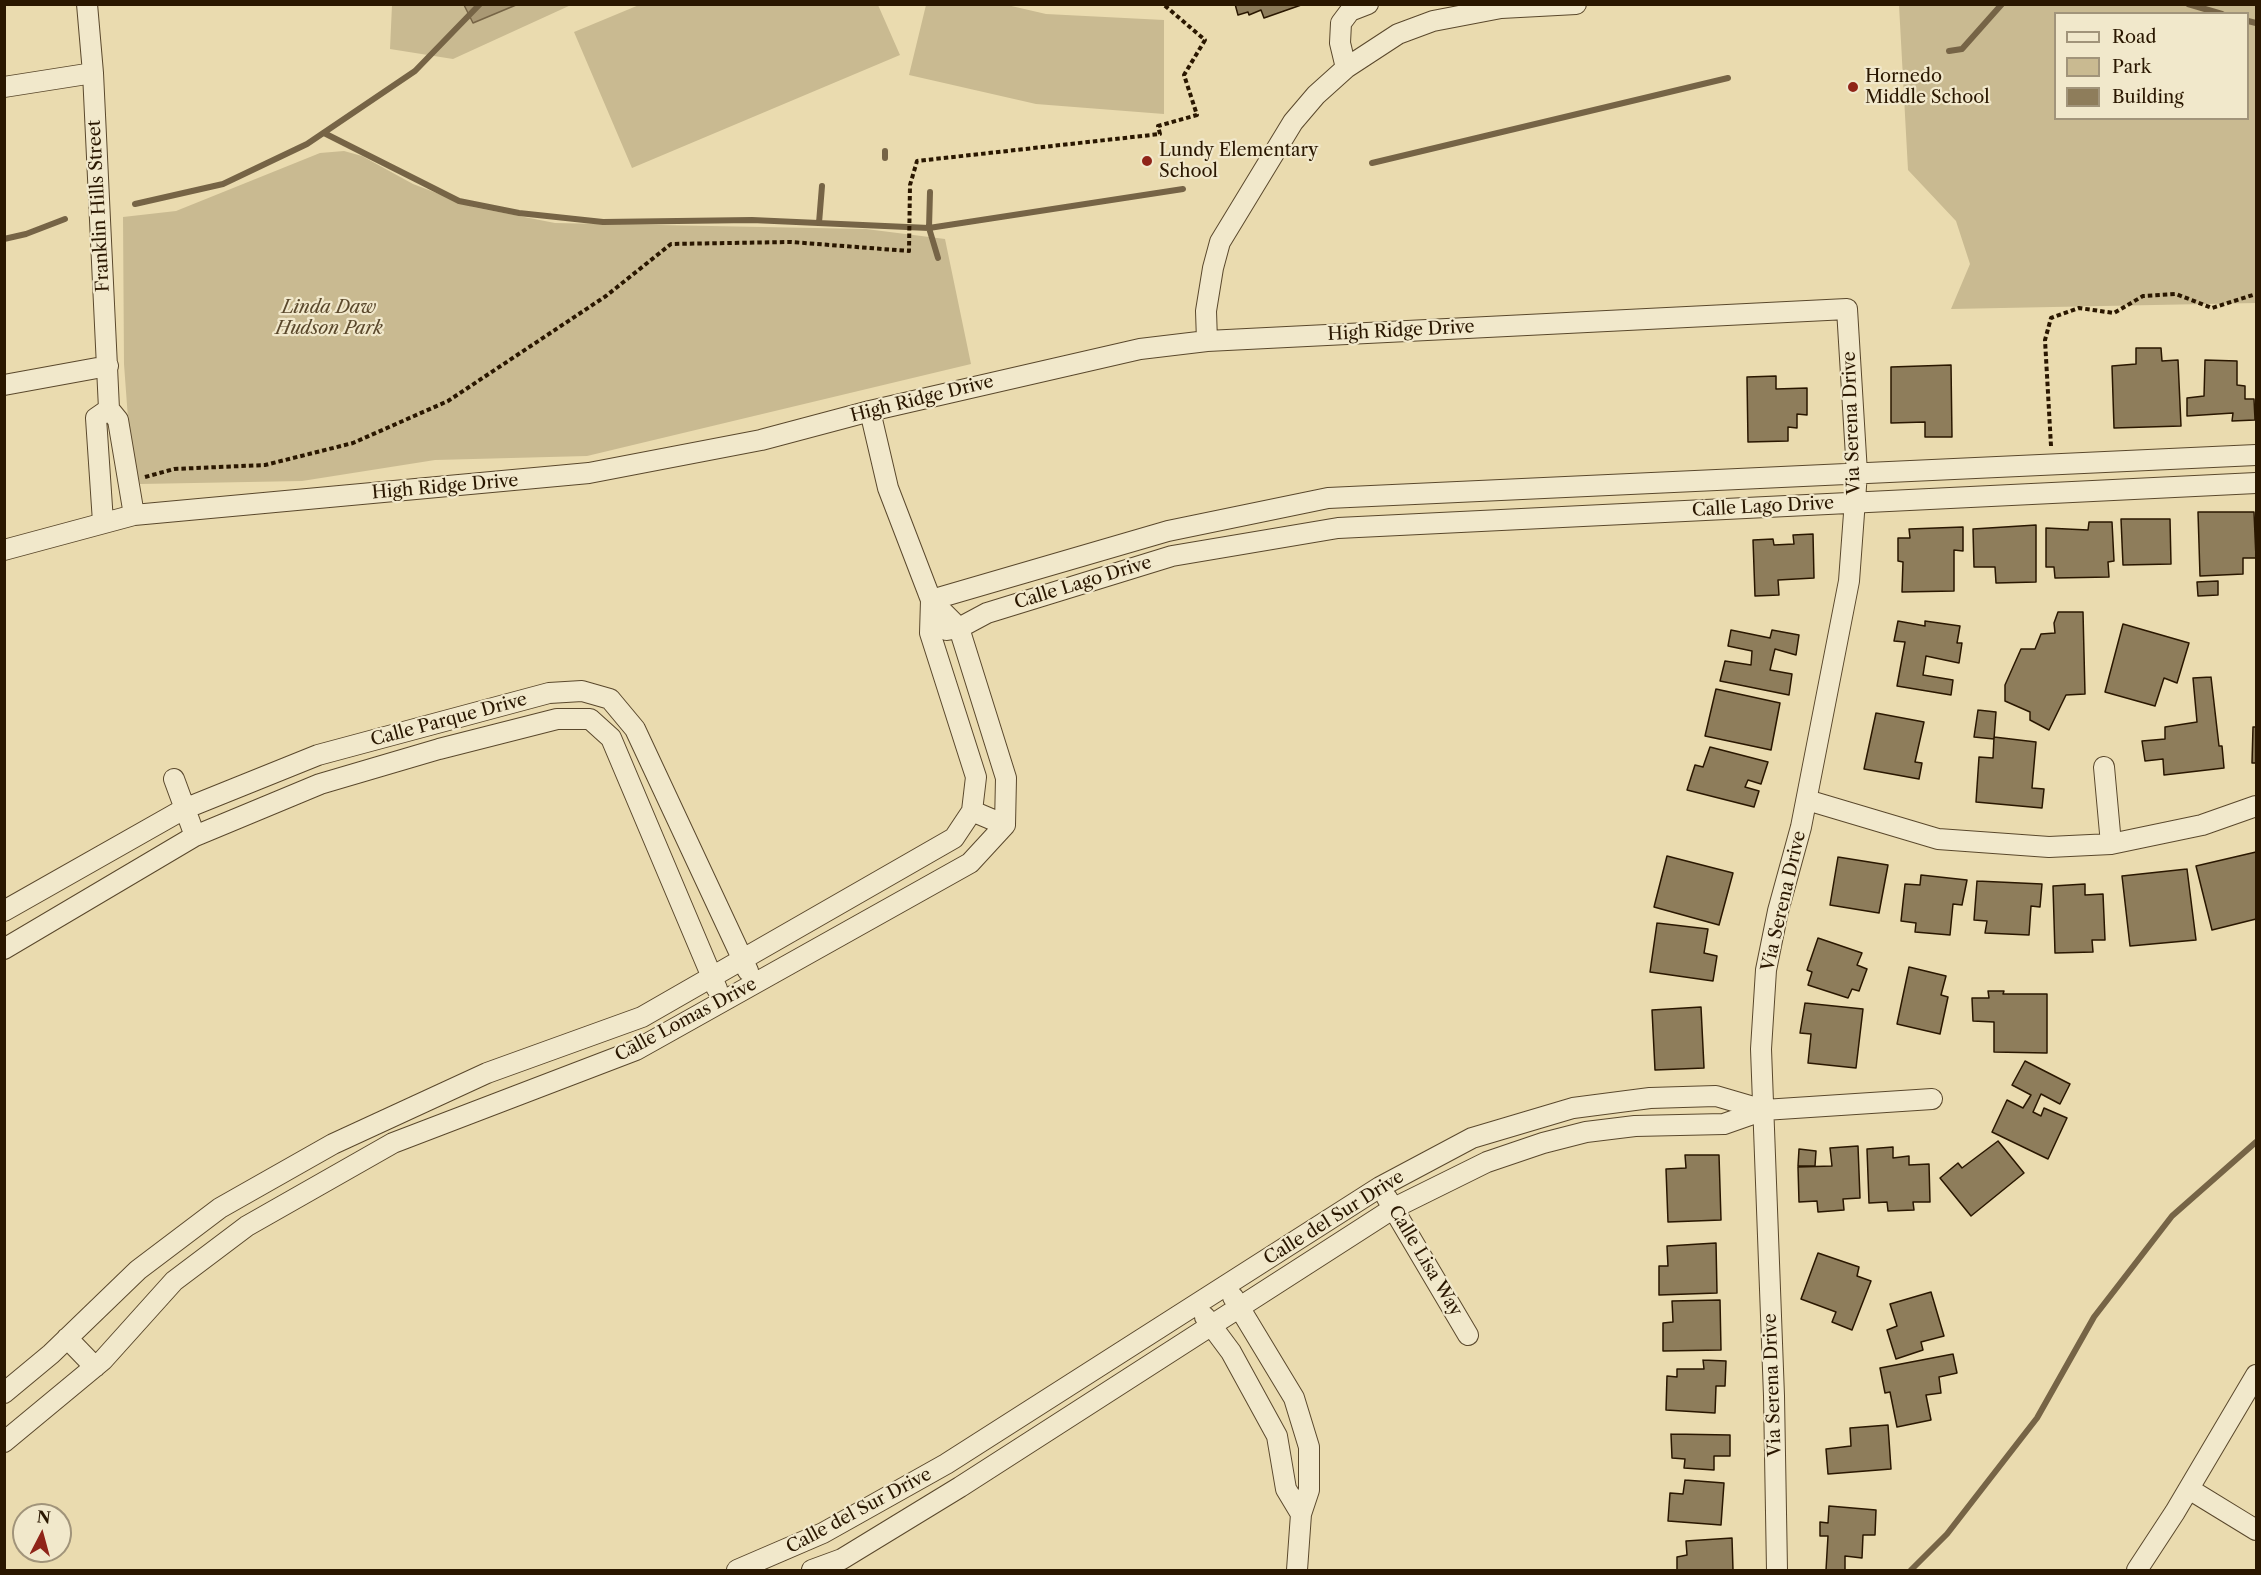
<!DOCTYPE html>
<style>
body{margin:0}
#map{position:relative;width:2261px;height:1575px;overflow:hidden;background:#eadbaf;font-family:"Libre Caslon Text",serif}
canvas{display:block}
.frame{position:absolute;inset:0;border:6px solid #2a1700;pointer-events:none}
.legend{position:absolute;left:2054px;top:12px;width:195px;height:108px;box-sizing:border-box;background:#f1e8cb;border:2px solid #a1947a;margin:0;padding:8px 10px;list-style:none;font-size:18px;color:#2a1700}
.legend li{display:flex;align-items:center;gap:12px;height:30px}
.legend b{width:30px;border:2px solid #a1947a}
.north{position:absolute;left:12px;top:1503px;width:60px;height:60px;box-sizing:border-box;background:#f1e8cb;border:2px solid #a1947a;border-radius:50%;rotate:6deg;font-size:16px;font-weight:700;line-height:24px;text-align:center;color:#2a1700}
.north::after{content:'';display:block;margin:auto;width:21px;height:27px;background:#8f2418;clip-path:polygon(50% 0,100% 100%,50% 72%,0 100%)}
</style>
<div id="map">
<canvas width="2261" height="1575"></canvas>
<div class="frame"></div>
<ul class="legend">
<li><b style="height:8px;background:#f1e8cb"></b>Road</li>
<li><b style="height:16px;background:#c9ba91"></b>Park</li>
<li><b style="height:16px;background:#8e7d5b"></b>Building</li>
</ul>
<div class="north">N</div>
</div>
<script>
const g = document.querySelector('canvas').getContext('2d');
g.lineJoin = 'round';
function fill(path, color) {
  g.fillStyle = color;
  g.fill(path, 'evenodd');
}
function poly(rows) {
  const path = new Path2D();
  for (const r of rows) {
    path.moveTo(r[0], r[1]);
    for (let i = 2; i < r.length; i += 2) path.lineTo(r[i], r[i + 1]);
  }
  return path;
}
function trace(path, color, width, dash) {
  g.strokeStyle = color;
  g.lineWidth = width;
  g.lineCap = dash ? 'butt' : 'round';
  g.setLineDash(dash || []);
  g.stroke(path);
}
function label(font, color, halo, rows, align = 'center') {
  g.font = font + ' "Libre Caslon Text",serif';
  g.lineWidth = 4.5;
  g.setLineDash([]);
  g.textBaseline = 'middle';
  g.strokeStyle = halo;
  g.fillStyle = color;
  for (const [text, x, y, turn = 0] of rows) {
    g.save();
    g.translate(x, y);
    g.rotate((+turn || 0) * Math.PI / 180);
    g.textAlign = isNaN(turn) ? turn : align;
    if (halo) g.strokeText(text, 0, 0);
    g.fillText(text, 0, 0);
    g.restore();
  }
}
fill(poly([
 [392,5,571,5,453,59,390,49],
 [639,5,878,5,900,55,632,168,574,32],
 [926,5,1007,5,1046,14,1164,20,1164,114,1036,104,909,75],
 [1899,5,2256,5,2256,303,1951,309,1970,264,1956,221,1908,170],
 [2056,14,2248,14,2248,118,2056,118],
 [344,151,362,156,413,184,473,207,555,223,866,229,945,239,971,364,587,456,435,460,302,481,140,484,130,446,124,364,123,217,176,211,320,153]
]), '#c9ba91');
const water = poly([
 [464,5,516,5,473,23,464,5]
]);
fill(water, '#a99874');
trace(water, '#766446', 1.5);
trace(poly([
 [2188,4,2222,14],
 [2248,21,2256,23],
 [1949,51,1962,49,2002,4],
 [324,133,459,201,519,213,603,222,752,220,929,228,1183,189],
 [885,158,885,151],
 [1372,163,1728,78],
 [930,192,929,228,938,258],
 [135,204,223,184,307,144,415,71,480,4],
 [819,223,822,186],
 [4,239,26,234,65,219],
 [1911,1570,1947,1534,2037,1418,2094,1317,2172,1216,2256,1142]
]), '#766446', 6);
const building = poly([
 [1235,4,1304,4,1264,18,1261,10,1249,15,1248,12,1238,15,1235,4],
 [2136,348,2161,348,2162,361,2178,360,2181,426,2114,428,2112,366,2136,364,2136,348],
 [2205,360,2237,361,2237,385,2245,386,2245,399,2254,399,2255,420,2232,421,2233,413,2187,416,2187,398,2204,396,2205,360],
 [1951,365,1952,437,1925,437,1925,422,1891,423,1891,367,1951,365],
 [1776,376,1776,389,1807,388,1807,415,1797,414,1797,428,1788,427,1788,441,1748,442,1747,377,1776,376],
 [2198,512,2254,512,2256,558,2243,558,2243,574,2200,576,2198,512],
 [2121,519,2170,519,2171,564,2123,565,2121,519],
 [2089,522,2112,522,2114,561,2108,562,2109,577,2055,578,2054,567,2046,567,2046,528,2088,530,2089,522],
 [2036,525,2036,582,1996,583,1995,567,1974,567,1973,529,2036,525],
 [1963,527,1963,551,1954,550,1954,591,1902,592,1903,562,1898,561,1898,538,1910,538,1909,529,1963,527],
 [1813,534,1814,578,1778,580,1779,595,1755,596,1753,540,1773,539,1774,545,1794,544,1793,535,1813,534],
 [2218,581,2218,595,2198,596,2197,582,2218,581],
 [2058,612,2083,612,2085,694,2066,695,2049,730,2030,720,2030,712,2005,701,2005,685,2021,649,2035,649,2041,634,2055,633,2054,623,2058,612],
 [1898,621,1925,626,1925,621,1960,626,1957,643,1962,643,1959,663,1926,656,1923,675,1953,680,1951,695,1897,686,1905,642,1894,641,1898,621],
 [2123,624,2189,643,2177,683,2164,678,2155,706,2105,692,2123,624],
 [1731,630,1770,638,1772,630,1799,635,1796,655,1775,649,1770,670,1792,674,1789,695,1720,681,1725,661,1751,665,1752,651,1728,646,1731,630],
 [2211,677,2219,746,2222,746,2224,768,2164,775,2163,759,2145,761,2142,741,2165,739,2165,727,2197,722,2193,678,2211,677],
 [1716,689,1780,703,1771,750,1705,736,1716,689],
 [1978,710,1996,712,1994,739,1974,737,1978,710],
 [1876,713,1924,722,1915,762,1922,763,1919,779,1864,769,1876,713],
 [2253,727,2256,727,2256,763,2252,763,2253,727],
 [1994,737,2036,742,2032,788,2044,789,2042,808,1976,802,1979,757,1993,758,1994,737],
 [1710,747,1768,762,1761,784,1748,780,1745,787,1759,791,1754,807,1687,790,1695,765,1703,767,1710,747],
 [2256,852,2256,919,2212,930,2196,866,2256,852],
 [1667,856,1733,873,1719,925,1654,907,1667,856],
 [1838,857,1888,865,1879,913,1830,905,1838,857],
 [2187,869,2196,940,2130,946,2122,876,2187,869],
 [1921,875,1967,880,1962,905,1953,904,1950,935,1915,932,1916,923,1901,921,1905,884,1920,885,1921,875],
 [1977,881,2042,884,2040,907,2031,906,2029,935,1985,933,1987,921,1974,920,1977,881],
 [2085,884,2085,895,2103,894,2105,940,2092,940,2093,952,2055,953,2053,886,2085,884],
 [1657,923,1708,929,1704,953,1717,956,1713,981,1650,972,1657,923],
 [1818,938,1862,953,1857,965,1867,969,1859,991,1852,989,1848,998,1808,985,1812,972,1807,970,1818,938],
 [1909,967,1946,976,1941,995,1948,997,1940,1034,1897,1024,1909,967],
 [1988,991,2004,991,2003,994,2047,994,2047,1053,1994,1052,1994,1022,1973,1021,1972,998,1989,998,1988,991],
 [1805,1003,1863,1009,1856,1068,1808,1063,1811,1034,1800,1033,1805,1003],
 [1701,1007,1704,1068,1655,1070,1652,1010,1701,1007],
 [2025,1061,2070,1084,2060,1104,2041,1094,2033,1112,2041,1116,2044,1108,2067,1118,2048,1159,1992,1132,2007,1100,2023,1108,2031,1095,2012,1085,2025,1061],
 [1998,1141,2024,1173,1971,1216,1940,1178,1958,1163,1962,1168,1998,1141],
 [1858,1146,1860,1198,1843,1199,1844,1210,1818,1212,1817,1201,1799,1202,1798,1167,1832,1166,1830,1148,1858,1146],
 [1893,1147,1893,1158,1909,1156,1909,1165,1929,1164,1930,1202,1913,1202,1914,1210,1888,1211,1887,1202,1869,1203,1867,1149,1893,1147],
 [1799,1149,1816,1151,1815,1166,1798,1166,1799,1149],
 [1685,1155,1719,1155,1721,1220,1668,1222,1666,1169,1686,1168,1685,1155],
 [1716,1243,1717,1293,1659,1295,1659,1266,1668,1266,1667,1246,1716,1243],
 [1818,1253,1859,1267,1857,1276,1871,1281,1852,1330,1832,1322,1836,1312,1801,1299,1818,1253],
 [1931,1292,1944,1336,1921,1342,1923,1350,1896,1359,1887,1330,1897,1326,1890,1304,1931,1292],
 [1720,1300,1721,1350,1663,1351,1663,1323,1673,1322,1672,1301,1720,1300],
 [1953,1354,1957,1373,1939,1377,1941,1393,1926,1395,1931,1420,1897,1427,1890,1392,1885,1393,1880,1368,1953,1354],
 [1703,1360,1726,1361,1725,1386,1716,1386,1715,1413,1666,1410,1667,1376,1677,1377,1677,1369,1704,1369,1703,1360],
 [1888,1425,1891,1469,1828,1474,1826,1449,1851,1446,1850,1428,1888,1425],
 [1671,1434,1730,1435,1730,1456,1714,1456,1714,1470,1684,1468,1685,1459,1672,1458,1671,1434],
 [1685,1480,1724,1483,1721,1525,1668,1521,1670,1493,1683,1494,1685,1480],
 [1829,1506,1876,1510,1875,1535,1863,1535,1862,1558,1845,1556,1845,1570,1826,1570,1828,1536,1820,1536,1820,1522,1828,1523,1829,1506],
 [1732,1538,1733,1570,1677,1570,1677,1557,1687,1555,1686,1541,1732,1538]
]);
fill(building, '#8e7d5b');
trace(building, '#2a1700', 1.5);
const minor = poly([
 [87,4,93,73,109,409,118,420,134,515],
 [1346,68,1340,43,1341,23,1350,11,1368,4],
 [4,87,93,73],
 [1207,341,1206,311,1213,268,1220,242,1293,122,1316,95,1346,68,1398,34,1433,21,1501,8,1576,4],
 [4,385,108,366],
 [103,522,96,418,109,409],
 [4,550,134,515,589,473,761,440,870,411,1140,349,1207,341,1847,309,1857,473,1849,581,1801,827,1778,911,1766,970,1761,1049,1774,1396,1777,1570],
 [931,600,1168,531,1328,498,2256,455],
 [947,630,959,628,987,613,1172,556,1338,528,2256,483],
 [2104,767,2111,844],
 [174,779,195,836],
 [1807,800,1938,839,2049,847,2111,844,2202,825,2256,806],
 [972,811,1005,825],
 [4,911,184,809,318,755,549,693,582,691,610,699,635,729,748,971],
 [4,949,195,836,320,784,439,749,557,719,590,719,611,738,717,989],
 [1387,1198,1468,1335],
 [1233,1297,1294,1398,1309,1447,1309,1490,1301,1514,1297,1570],
 [1205,1317,1231,1352,1277,1436,1286,1489,1301,1514],
 [67,1338,95,1367],
 [4,1393,51,1354,138,1270,220,1208,333,1144,487,1073,642,1017,954,838,972,811,976,777,930,633,931,600,888,488,870,411],
 [4,1442,103,1360,174,1281,247,1226,393,1143,636,1050,970,863,1005,825,1006,778,959,628,931,600],
 [2189,1489,2256,1530],
 [737,1570,823,1533,946,1464,1380,1187,1472,1138,1573,1108,1650,1098,1716,1096,1764,1110],
 [812,1570,842,1559,960,1487,1394,1208,1487,1162,1543,1143,1586,1132,1635,1126,1724,1124,1764,1110,1932,1099],
 [2137,1570,2175,1512,2256,1375]
]);
trace(minor, '#5a482c', 22);
trace(poly([
 [2051,446,2045,340,2051,318,2079,308,2114,313,2143,296,2176,294,2212,308,2256,294],
 [145,477,174,469,265,465,353,443,448,401,606,296,671,244,791,242,909,251,910,185,917,161,1160,134,1158,126,1197,115,1184,75,1205,40,1163,4]
]), '#2a1700', 4, [4.5, 3]);
trace(minor, '#f1e8cb', 20);
for (const [x, y, r, color] of [
 [1853,87,6,"#8f2418"],
 [1147,161,6,"#8f2418"]
]) {
  const dot = new Path2D();
  dot.arc(x, y, r, 0, 2 * Math.PI);
  g.fillStyle = color;
  g.fill(dot);
  trace(dot, '#f1e8cb', 2);
}
label('18px', '#2a1700', '#f1e8cb', [
 ["Hornedo",1865,77],
 ["Middle School",1865,98],
 ["Lundy Elementary",1159,151],
 ["School",1159,172]
], 'left');
label('18px', '#2a1700', '#f1e8cb', [
 ["Franklin Hills Street",99,206,-93],
 ["High Ridge Drive",1401,331,-3],
 ["High Ridge Drive",922,399,-14],
 ["Via Serena Drive",1852,423,-92],
 ["High Ridge Drive",445,487,-5],
 ["Calle Lago Drive",1763,507,-3],
 ["Calle Lago Drive",1083,583,-17],
 ["Calle Parque Drive",449,720,-15],
 ["Via Serena Drive",1784,901,-77],
 ["Calle Lomas Drive",686,1020,-28],
 ["Calle del Sur Drive",1334,1218,-32],
 ["Calle Lisa Way",1425,1261,59],
 ["Via Serena Drive",1773,1385,-92],
 ["Calle del Sur Drive",859,1511,-28]
]);
label('italic 18px', '#5a482c', '#f1e8cb', [
 ["Linda Daw",329,308],
 ["Hudson Park",329,329]
]);
</script>
